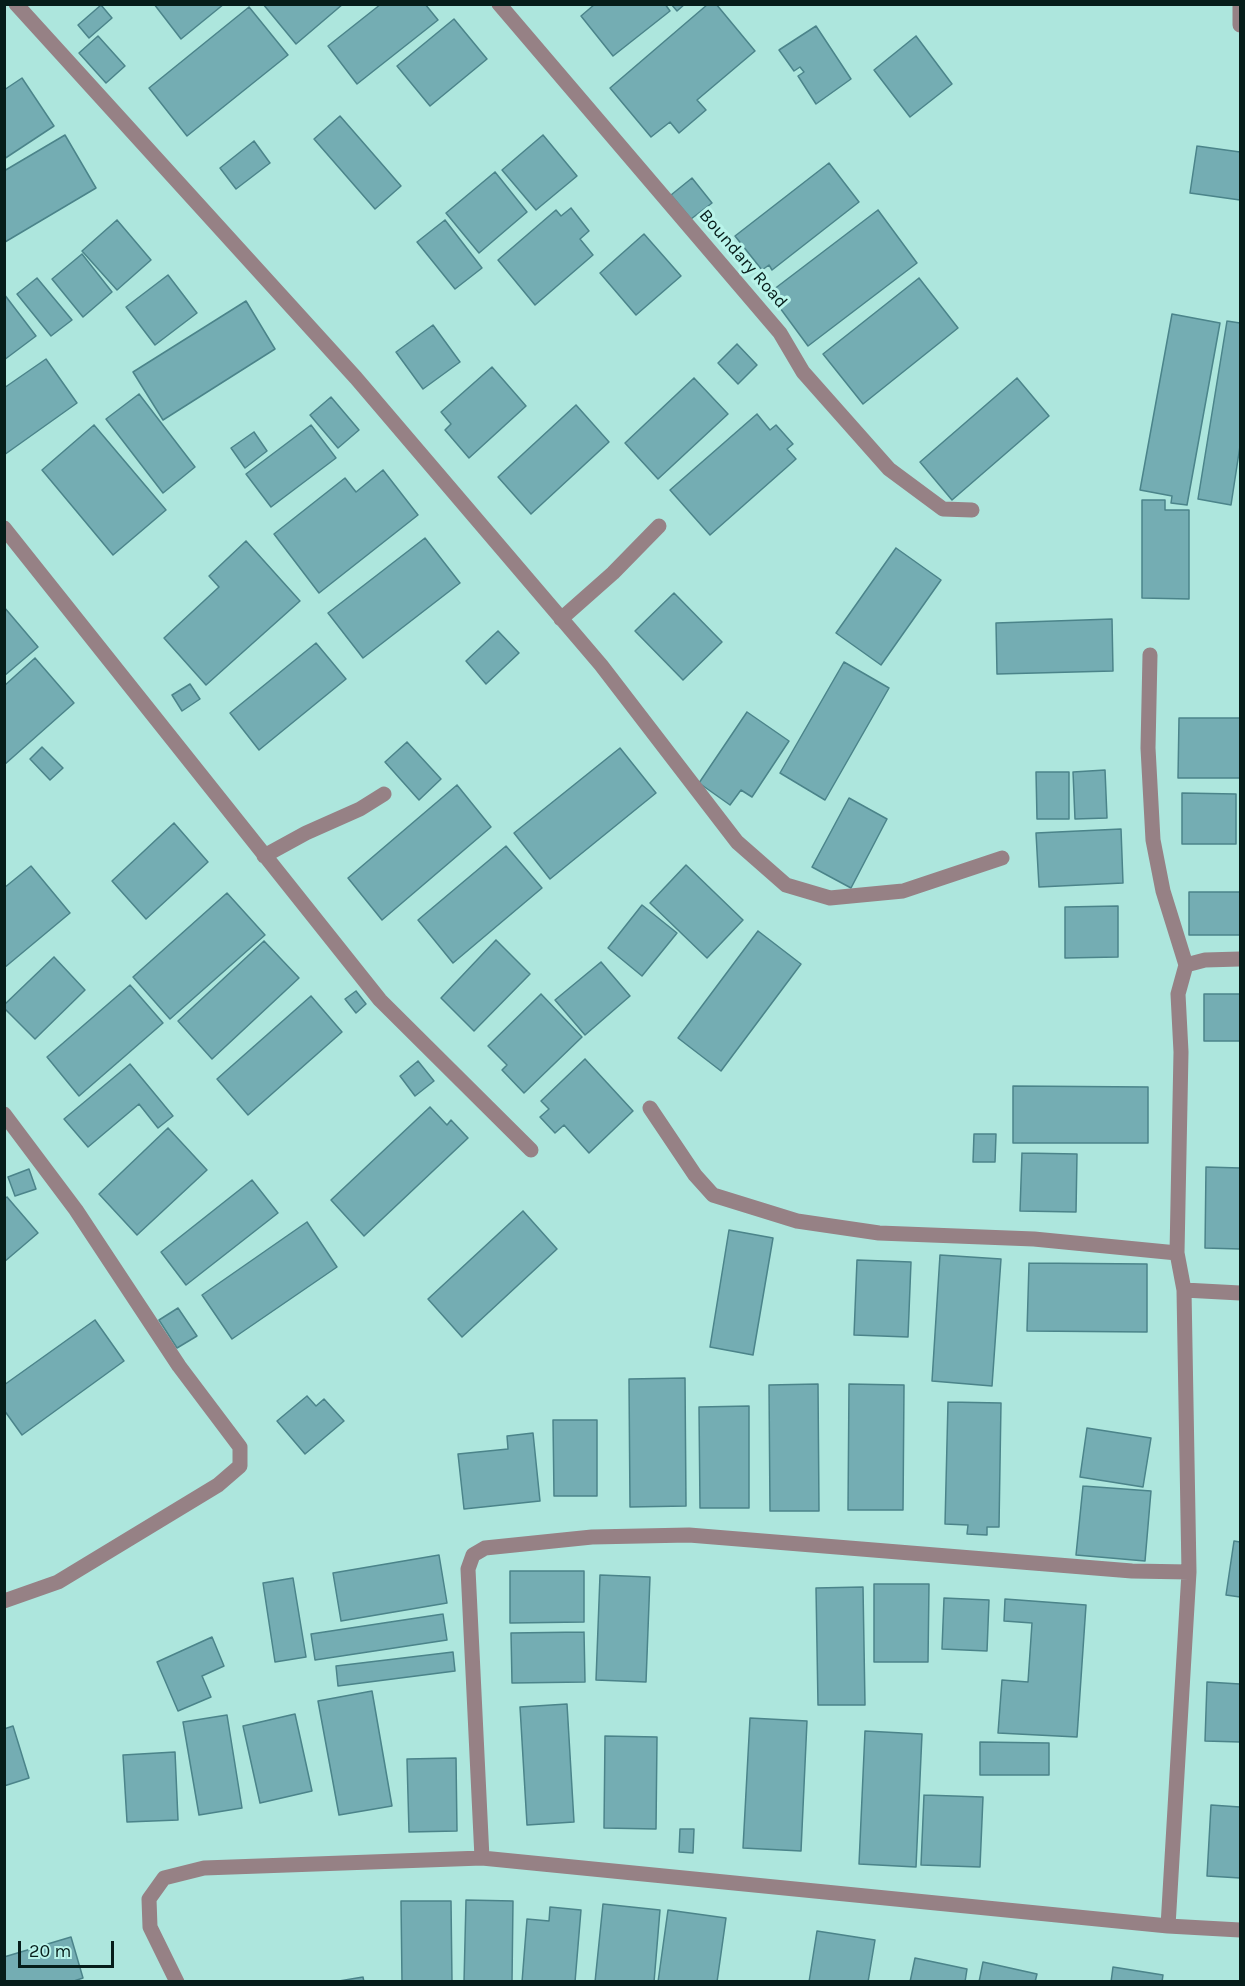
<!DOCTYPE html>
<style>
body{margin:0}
#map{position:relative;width:1245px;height:1986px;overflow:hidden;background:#ade6dd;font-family:Karla,sans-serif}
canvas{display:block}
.frame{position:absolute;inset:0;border:6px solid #061d1a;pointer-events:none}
.scale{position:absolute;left:18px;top:1941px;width:96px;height:27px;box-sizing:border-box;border:3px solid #061d1a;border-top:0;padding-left:8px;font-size:18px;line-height:21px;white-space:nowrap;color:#061d1a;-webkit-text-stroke:4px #b9f4ea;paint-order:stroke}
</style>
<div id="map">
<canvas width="1245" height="1986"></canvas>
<div class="frame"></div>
<div class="scale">20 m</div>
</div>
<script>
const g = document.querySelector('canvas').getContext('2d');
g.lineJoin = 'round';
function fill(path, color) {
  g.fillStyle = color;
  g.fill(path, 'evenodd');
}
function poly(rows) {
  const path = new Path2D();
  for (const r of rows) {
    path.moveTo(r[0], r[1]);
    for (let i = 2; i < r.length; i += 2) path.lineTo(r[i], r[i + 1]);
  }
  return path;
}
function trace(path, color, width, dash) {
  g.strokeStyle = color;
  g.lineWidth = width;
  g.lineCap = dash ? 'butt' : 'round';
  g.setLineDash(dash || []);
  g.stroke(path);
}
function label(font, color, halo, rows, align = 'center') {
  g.font = font + ' Karla,sans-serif';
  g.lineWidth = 6;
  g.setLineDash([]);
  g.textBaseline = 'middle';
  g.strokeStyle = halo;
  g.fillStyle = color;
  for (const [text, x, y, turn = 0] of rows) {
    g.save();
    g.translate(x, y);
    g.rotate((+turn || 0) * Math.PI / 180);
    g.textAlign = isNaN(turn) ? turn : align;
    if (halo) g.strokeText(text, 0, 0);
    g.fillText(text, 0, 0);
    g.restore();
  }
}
const building = poly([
 [154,4,224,4,181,39,154,4],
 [263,4,343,4,296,44,263,4],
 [381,4,425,4,438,20,357,84,328,46,381,4],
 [595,4,665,4,670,11,613,56,581,16,595,4],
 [671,4,685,4,677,11,671,4],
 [708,4,716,4,755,51,697,100,706,110,679,133,670,122,651,137,610,88,708,4],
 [101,5,112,18,89,38,78,25,101,5],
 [249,7,288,55,187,136,149,88,249,7],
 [454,19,487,59,430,106,397,66,454,19],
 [816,26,851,79,816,104,798,76,804,72,800,67,794,71,779,50,816,26],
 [98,36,125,66,106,83,79,53,98,36],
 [916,36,952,84,910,117,874,70,916,36],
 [22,78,54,126,4,159,4,90,22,78],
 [340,116,401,186,375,209,314,139,340,116],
 [65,135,96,188,5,242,4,171,65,135],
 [543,135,577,176,536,210,502,170,543,135],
 [254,141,270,163,236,189,220,168,254,141],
 [1197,146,1240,152,1240,200,1190,193,1197,146],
 [829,163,859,202,772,270,769,265,762,270,735,236,829,163],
 [495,172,527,212,479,253,446,213,495,172],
 [692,178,712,203,691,219,671,195,692,178],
 [571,208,589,231,580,239,593,255,535,305,498,260,556,210,561,216,571,208],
 [878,210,917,263,808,346,769,293,878,210],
 [117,220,151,260,117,290,82,251,117,220],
 [445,220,482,268,455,289,417,242,445,220],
 [644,234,681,276,636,315,600,273,644,234],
 [82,254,112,292,83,317,52,279,82,254],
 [168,275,197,313,155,345,126,307,168,275],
 [37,278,72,320,51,336,17,294,37,278],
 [919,278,958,328,863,404,823,354,919,278],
 [4,294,36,336,4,360,4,294],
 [246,301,275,349,163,420,133,372,246,301],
 [1172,314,1220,323,1187,505,1171,503,1172,496,1140,490,1172,314],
 [1227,321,1240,323,1240,446,1231,505,1198,499,1227,321],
 [433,325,460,362,423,389,396,352,433,325],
 [737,344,757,365,738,384,718,363,737,344],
 [46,359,77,403,4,455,4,388,46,359],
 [492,367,526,406,469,458,445,430,451,424,441,412,492,367],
 [694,378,728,414,658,479,625,443,694,378],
 [1017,378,1049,416,952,500,920,462,1017,378],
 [139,394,195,467,163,493,106,419,139,394],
 [331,397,359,430,338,448,310,415,331,397],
 [576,405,609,442,531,514,498,477,576,405],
 [757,414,770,430,776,425,793,444,787,449,796,459,710,535,670,490,757,414],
 [94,425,166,510,113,555,42,470,94,425],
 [311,425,336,458,271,507,246,474,311,425],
 [254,432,267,451,245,468,231,448,254,432],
 [383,470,418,515,319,593,274,534,345,478,356,492,383,470],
 [1142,500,1165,500,1165,510,1189,510,1189,599,1142,598,1142,500],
 [425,538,460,583,363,658,328,613,425,538],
 [246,541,300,601,206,685,164,638,219,587,209,576,246,541],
 [896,548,941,580,881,665,836,633,896,548],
 [674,593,722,642,683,680,635,631,674,593],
 [4,607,38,647,4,676,4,607],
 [1112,619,1113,671,997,674,996,623,1112,619],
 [498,631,519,653,486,684,466,661,498,631],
 [316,643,346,679,259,750,230,713,316,643],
 [35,658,74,703,4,765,4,686,35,658],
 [844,662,889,688,825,800,780,773,844,662],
 [190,684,200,699,182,711,172,695,190,684],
 [747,712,789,741,752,797,741,790,730,805,699,783,747,712],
 [1179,718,1240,718,1240,778,1178,778,1179,718],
 [407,742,441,779,419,800,385,762,407,742],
 [42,747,63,768,50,780,30,759,42,747],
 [620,748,656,793,550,879,514,833,620,748],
 [1105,770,1107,818,1075,819,1073,772,1105,770],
 [1036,772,1069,772,1069,819,1037,819,1036,772],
 [457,785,491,827,382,920,348,878,457,785],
 [1182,793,1236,794,1236,844,1182,844,1182,793],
 [849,798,887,819,851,888,812,867,849,798],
 [174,823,208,862,146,919,112,881,174,823],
 [1121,829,1123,883,1039,887,1036,833,1121,829],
 [506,846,542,888,453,963,418,920,506,846],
 [686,865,743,920,707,958,650,903,686,865],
 [31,866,70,913,4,968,4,888,31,866],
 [1189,892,1240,892,1240,935,1189,935,1189,892],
 [227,893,265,935,170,1019,133,977,227,893],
 [642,905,677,933,642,976,608,948,642,905],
 [1118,906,1118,957,1065,958,1065,907,1118,906],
 [758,931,801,964,721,1071,678,1038,758,931],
 [496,940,530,974,474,1031,441,998,496,940],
 [264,941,299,978,212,1059,178,1021,264,941],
 [54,957,85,990,35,1039,4,1008,4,1005,54,957],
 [601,962,630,996,585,1035,555,1000,601,962],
 [130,985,163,1023,79,1096,47,1057,130,985],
 [356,991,366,1004,356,1013,345,999,356,991],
 [541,994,582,1037,524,1093,502,1070,507,1065,488,1046,541,994],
 [1204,994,1240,994,1240,1041,1204,1041,1204,994],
 [311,996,342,1032,248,1115,217,1079,311,996],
 [585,1059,633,1111,589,1153,564,1125,555,1133,540,1117,549,1109,541,1101,585,1059],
 [418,1061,434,1081,415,1096,400,1076,418,1061],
 [130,1064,173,1116,158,1128,139,1104,88,1147,64,1119,130,1064],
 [1013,1086,1148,1087,1148,1143,1013,1143,1013,1086],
 [430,1107,447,1125,451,1120,468,1138,364,1236,331,1200,430,1107],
 [168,1128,207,1170,137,1235,99,1194,168,1128],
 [974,1134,996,1134,995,1162,973,1162,974,1134],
 [1022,1153,1077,1154,1076,1212,1020,1211,1022,1153],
 [1206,1167,1240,1168,1240,1249,1205,1248,1206,1167],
 [29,1169,36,1189,15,1196,8,1177,29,1169],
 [252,1180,278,1213,186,1285,161,1252,252,1180],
 [7,1197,38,1233,4,1262,4,1199,7,1197],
 [523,1211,557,1249,462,1337,428,1299,523,1211],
 [307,1222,337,1267,232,1339,202,1295,307,1222],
 [729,1230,773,1238,753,1355,710,1347,729,1230],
 [940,1255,1001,1259,992,1386,932,1381,940,1255],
 [857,1260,911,1262,908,1337,854,1335,857,1260],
 [1029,1263,1147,1264,1147,1332,1027,1331,1029,1263],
 [178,1308,197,1336,177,1348,159,1320,178,1308],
 [95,1320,124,1361,22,1435,4,1410,4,1385,95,1320],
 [685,1378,686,1506,630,1507,629,1379,685,1378],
 [818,1384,819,1511,770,1511,769,1385,818,1384],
 [849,1384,904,1385,903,1510,848,1510,849,1384],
 [307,1396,316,1406,324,1399,344,1421,305,1454,277,1421,307,1396],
 [948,1402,1001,1403,999,1527,987,1527,987,1535,967,1534,968,1525,945,1524,948,1402],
 [749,1406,749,1508,700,1508,699,1407,749,1406],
 [553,1420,597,1420,597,1496,554,1496,553,1420],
 [1087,1428,1151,1438,1143,1487,1080,1477,1087,1428],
 [533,1433,540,1501,464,1509,458,1454,508,1449,507,1436,533,1433],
 [1083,1486,1151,1491,1145,1561,1076,1555,1083,1486],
 [1234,1541,1240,1542,1240,1597,1226,1595,1234,1541],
 [439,1555,447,1603,341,1621,333,1573,439,1555],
 [510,1571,584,1571,584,1622,510,1623,510,1571],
 [600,1575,650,1577,646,1682,596,1680,600,1575],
 [293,1578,306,1657,275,1662,263,1583,293,1578],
 [874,1584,929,1584,928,1662,874,1662,874,1584],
 [863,1587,865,1705,818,1705,816,1588,863,1587],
 [944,1598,989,1600,987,1651,942,1649,944,1598],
 [1005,1599,1086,1605,1077,1737,998,1733,1002,1680,1028,1682,1032,1623,1004,1621,1005,1599],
 [443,1614,447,1640,315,1660,311,1634,443,1614],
 [584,1632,585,1682,512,1683,511,1633,584,1632],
 [212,1637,224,1666,202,1676,211,1697,178,1711,157,1662,212,1637],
 [453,1652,455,1671,338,1686,336,1666,453,1652],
 [1207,1682,1240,1684,1240,1742,1205,1741,1207,1682],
 [372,1691,392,1806,339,1815,318,1701,372,1691],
 [567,1704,574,1822,527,1825,520,1707,567,1704],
 [295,1714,312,1791,260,1803,243,1726,295,1714],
 [227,1715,242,1808,199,1815,183,1722,227,1715],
 [750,1718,807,1721,801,1851,743,1848,750,1718],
 [13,1726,29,1778,4,1786,4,1729,13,1726],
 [865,1731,922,1734,916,1867,859,1864,865,1731],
 [605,1736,657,1737,656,1829,604,1828,605,1736],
 [980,1742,1049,1743,1049,1775,980,1775,980,1742],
 [175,1752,178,1820,127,1822,123,1755,175,1752],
 [456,1758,457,1831,409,1832,407,1759,456,1758],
 [924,1795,983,1797,980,1867,921,1865,924,1795],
 [1211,1805,1240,1807,1240,1878,1207,1876,1211,1805],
 [680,1829,694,1829,693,1853,679,1852,680,1829],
 [466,1900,513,1901,512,1982,464,1982,466,1900],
 [401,1901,451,1901,452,1982,402,1982,401,1901],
 [603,1904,660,1910,654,1982,595,1982,603,1904],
 [550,1907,581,1910,575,1982,522,1982,527,1919,549,1921,550,1907],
 [668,1910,726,1918,717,1982,658,1982,668,1910],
 [817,1931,875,1940,868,1982,809,1982,817,1931],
 [71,1937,83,1978,71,1982,4,1982,4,1957,71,1937],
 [915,1958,967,1969,965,1982,910,1982,915,1958],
 [983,1962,1037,1974,1035,1982,979,1982,983,1962],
 [1113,1967,1163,1975,1162,1982,1111,1982,1113,1967],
 [363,1977,364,1982,333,1982,363,1977]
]);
fill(building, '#74adb3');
trace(building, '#4b848a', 1.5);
trace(poly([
 [16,4,356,378,601,665,737,842,786,885,830,898,903,891,1002,858],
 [499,4,780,333,803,372,889,469,943,509,972,510],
 [1240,4,1240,25],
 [4,528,380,1000,531,1150],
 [561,619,613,573,659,526],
 [1150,655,1148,748,1153,840,1163,891,1186,965],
 [264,856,306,833,360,809,384,794],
 [650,1108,695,1175,713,1195,797,1221,879,1233,1034,1239,1177,1253],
 [4,1114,76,1210,179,1366,240,1447,240,1466,218,1485,58,1582,4,1601],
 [1184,1290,1240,1293],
 [1189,1572,1184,1290,1177,1253,1181,1052,1178,994,1186,965,1205,960,1240,959],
 [482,1858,468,1569,473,1555,485,1548,592,1537,689,1535,1132,1571,1189,1572,1168,1926],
 [177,1982,150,1927,149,1899,164,1878,204,1868,482,1858,1168,1926,1240,1930]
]), '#968185', 15);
label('18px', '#061d1a', '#b9f4ea', [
 ["Boundary Road",743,259,49]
]);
</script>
